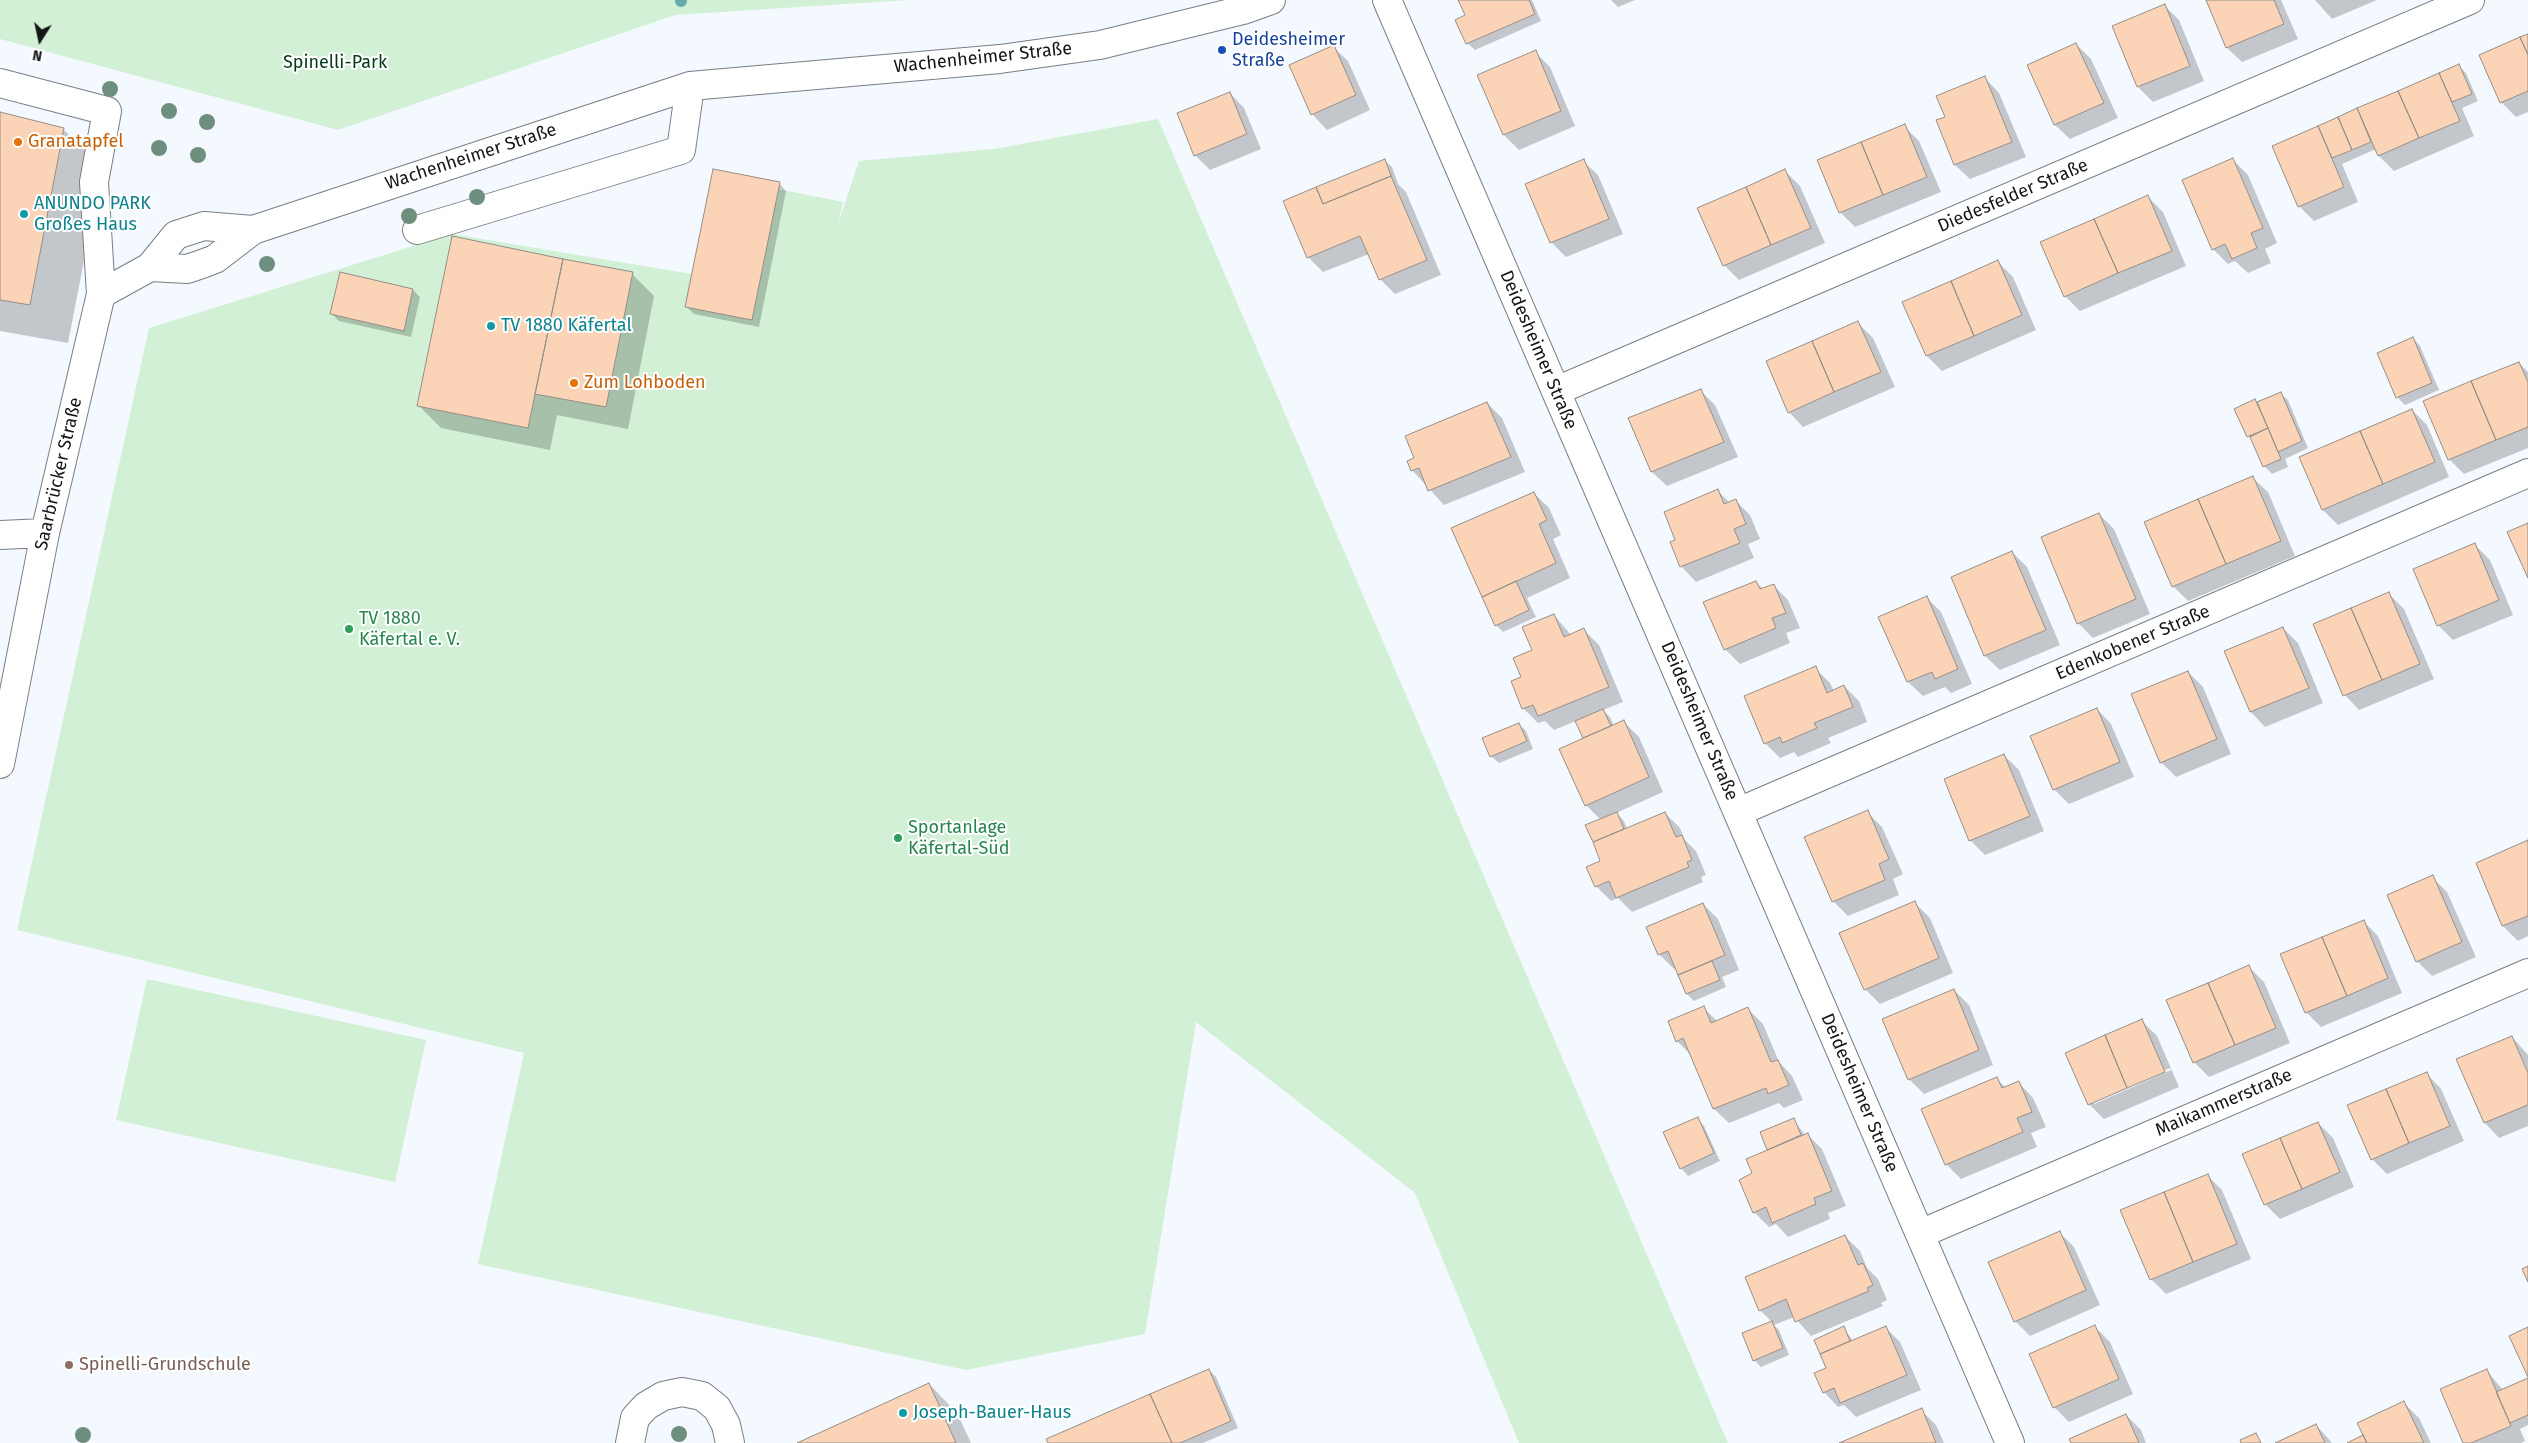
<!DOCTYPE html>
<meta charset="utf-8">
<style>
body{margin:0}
#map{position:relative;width:2528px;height:1443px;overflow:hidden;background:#f4f9ff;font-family:"Fira Sans",sans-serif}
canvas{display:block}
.north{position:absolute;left:15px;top:15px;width:50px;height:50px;-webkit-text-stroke:4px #fff;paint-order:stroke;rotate:190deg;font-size:14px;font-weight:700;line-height:20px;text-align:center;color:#131517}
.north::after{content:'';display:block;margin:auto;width:18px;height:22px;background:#131517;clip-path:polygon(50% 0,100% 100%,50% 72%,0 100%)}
</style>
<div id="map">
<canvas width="2528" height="1443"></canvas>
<div class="north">N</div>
</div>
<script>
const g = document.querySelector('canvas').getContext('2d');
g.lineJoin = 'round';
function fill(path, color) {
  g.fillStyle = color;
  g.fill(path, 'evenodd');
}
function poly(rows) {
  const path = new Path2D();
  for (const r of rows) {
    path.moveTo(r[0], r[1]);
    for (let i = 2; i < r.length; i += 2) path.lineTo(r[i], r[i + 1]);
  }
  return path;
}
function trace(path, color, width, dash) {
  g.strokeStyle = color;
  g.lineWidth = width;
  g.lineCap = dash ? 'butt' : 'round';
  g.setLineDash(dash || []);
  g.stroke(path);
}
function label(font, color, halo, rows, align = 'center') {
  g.font = font + ' "Fira Sans",sans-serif';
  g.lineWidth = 4;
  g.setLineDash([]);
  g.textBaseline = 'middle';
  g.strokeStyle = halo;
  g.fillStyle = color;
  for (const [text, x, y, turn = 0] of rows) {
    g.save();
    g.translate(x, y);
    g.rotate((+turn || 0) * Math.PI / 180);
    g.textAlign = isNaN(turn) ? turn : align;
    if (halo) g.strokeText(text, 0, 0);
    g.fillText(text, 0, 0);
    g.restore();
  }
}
fill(poly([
 [0,0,908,0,675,15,338,130,0,39],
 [1158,119,1728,1443,1519,1443,1415,1193,1196,1022,1145,1334,966,1370,478,1264,524,1053,17,930,149,328,452,234,692,274,778,189,843,202,838,224,859,161,994,149],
 [147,979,426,1040,395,1182,116,1120]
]), '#d1f0d5');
fill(poly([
 [1459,0,1532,0,1541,21,1475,50,1467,43,1466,15],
 [1611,0,1635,0,1618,7],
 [2207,0,2281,0,2298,39,2242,62,2227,48],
 [2315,0,2377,0,2332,19],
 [2164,5,2179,20,2204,81,2153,102,2138,87,2113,27],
 [2528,36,2528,112,2516,117,2501,102],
 [2076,44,2091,59,2118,118,2070,139,2055,125,2029,66],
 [1333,47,1348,61,1370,110,1327,130,1313,115,1291,66],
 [1535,52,1550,67,1575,126,1519,150,1504,135,1479,75],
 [2459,66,2466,73,2478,101,2462,108,2474,136,2394,171,2379,156,2376,149,2342,164,2358,202,2314,221,2299,206,2318,127],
 [1985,78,1999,93,2026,157,1970,179,1955,165,1937,121,1946,118],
 [1230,93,1244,108,1261,149,1210,170,1195,155],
 [0,113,63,129,102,168,68,343,0,331],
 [1904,126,1919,141,1941,192,1855,227,1840,212],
 [1384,160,1392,167,1398,184,1406,192,1441,275,1395,294,1380,279,1369,254,1323,272,1308,257,1285,202],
 [2233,160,2248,175,2277,243,2265,249,2271,263,2248,273,2235,261,2228,264,2213,249],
 [1583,161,1598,175,1623,234,1566,257,1551,242],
 [1785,171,1800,186,1825,243,1739,280,1724,265],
 [779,183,786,191,759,327,694,314,687,307],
 [2148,197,2163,212,2186,266,2080,311,2065,296],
 [1998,262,2013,277,2036,330,1942,371,1927,356,1904,303],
 [632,274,654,296,628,429,557,415,550,450,441,428,419,406],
 [413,290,420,297,411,337,339,321,332,314],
 [1858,323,1873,338,1895,387,1803,427,1789,412],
 [2413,338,2420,346,2439,390,2405,405,2398,398,2378,354],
 [2519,363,2528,372,2528,448,2464,474,2449,459],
 [1700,390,1715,405,1738,457,1667,486,1652,472,1630,419],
 [2280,393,2288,400,2308,448,2285,459,2288,467,2272,474,2264,466,2236,409],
 [1487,403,1502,418,1525,472,1444,505,1412,470,1416,458],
 [2412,410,2427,425,2449,477,2338,525,2323,510,2301,458],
 [2253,478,2268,492,2295,556,2188,601,2173,586],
 [1717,490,1730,503,1735,500,1750,515,1760,539,1748,544,1754,558,1696,582,1682,567,1672,543,1677,541],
 [1534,493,1549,508,1561,535,1553,539,1570,578,1527,598,1536,617,1503,632,1496,625],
 [2099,514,2114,529,2150,614,2093,638,2078,623],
 [2475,545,2490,560,2513,615,2453,640,2438,625],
 [2012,552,2027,567,2060,645,2000,670,1985,656],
 [1756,582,1763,589,1773,585,1788,600,1800,628,1786,633,1790,643,1740,664,1725,649],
 [2389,594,2404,609,2434,679,2359,710,2345,695],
 [1926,597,1941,612,1972,684,1951,693,1945,687,1923,696,1908,682],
 [1554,615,1571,635,1584,630,1599,645,1623,702,1603,710,1610,717,1614,726,1624,722,1639,737,1663,792,1616,813,1624,821,1627,829,1665,813,1680,828,1685,840,1696,851,1706,875,1701,877,1703,882,1632,912,1618,898,1611,901,1596,886,1602,862,1587,826,1601,820,1586,805,1585,739,1576,721,1554,730,1545,721,1538,723,1523,708,1523,678,1534,651],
 [2283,628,2298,643,2323,703,2265,727,2251,712,2226,652],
 [1815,668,1830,683,1834,691,1844,686,1859,701,1867,722,1828,738,1831,743,1798,757,1794,752,1780,758,1765,743],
 [2188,672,2203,687,2231,754,2176,777,2161,762],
 [2097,709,2111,724,2134,777,2069,804,2054,789],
 [1519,724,1526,731,1533,749,1499,763,1491,756],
 [2004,755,2019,770,2044,831,1985,855,1970,840],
 [1867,812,1882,827,1903,874,1893,879,1899,895,1848,916,1833,901],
 [2528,842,2528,936,2518,941,2503,926,2477,863],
 [2432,877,2447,892,2476,957,2432,976,2417,961],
 [1915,903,1930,918,1953,973,1880,1004,1865,989],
 [1703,904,1718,919,1739,970,1722,977,1726,987,1694,1001,1687,994,1676,968,1674,969,1659,954],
 [2363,921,2378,936,2402,993,2321,1027,2306,1012],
 [2249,967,2264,982,2290,1043,2209,1077,2194,1062],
 [1954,990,1969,1005,1993,1065,1924,1094,1909,1079],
 [1704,1008,1718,1022,1748,1009,1763,1024,1779,1062,1792,1076,1803,1100,1784,1108,1779,1103,1729,1123,1714,1109,1691,1055,1677,1041],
 [2142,1021,2157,1036,2179,1087,2104,1119,2089,1104],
 [2170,1068,2171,1070,2094,1104,2094,1101],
 [2512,1037,2528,1055,2528,1126,2499,1138,2485,1123],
 [2427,1074,2441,1089,2464,1141,2387,1174,2372,1159],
 [1996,1078,2006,1088,2019,1083,2033,1098,2046,1127,2031,1133,2037,1147,1961,1179,1946,1164],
 [1697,1119,1704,1126,1720,1161,1688,1176,1681,1168],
 [1793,1119,1805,1135,1807,1134,1822,1149,1846,1206,1828,1213,1830,1219,1788,1237,1776,1224,1769,1227,1754,1212,1741,1180,1754,1174,1768,1149],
 [2318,1123,2333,1138,2354,1187,2280,1219,2265,1204],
 [2207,1175,2222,1190,2251,1259,2166,1294,2151,1279],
 [2059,1232,2074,1247,2100,1305,2030,1336,2015,1321],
 [1845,1236,1860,1251,1867,1268,1878,1279,1887,1300,1881,1303,1883,1306,1811,1336,1794,1317,1774,1325,1779,1330,1789,1355,1761,1367,1754,1360,1772,1322,1760,1310],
 [1885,1327,1900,1342,1921,1390,1856,1417,1844,1405,1838,1407,1824,1392,1827,1368,1815,1340,1844,1328,1853,1341],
 [2095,1327,2110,1342,2133,1394,2069,1422,2054,1407],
 [1209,1370,1216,1377,1238,1428,1203,1443,1050,1443],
 [2486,1370,2503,1390,2528,1379,2528,1425,2520,1429,2525,1441,2521,1443,2464,1443],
 [929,1384,957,1413,971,1443,800,1443],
 [2404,1403,2419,1418,2431,1443,2349,1443,2363,1437],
 [1921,1410,1936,1425,1944,1443,1842,1443],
 [2126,1415,2141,1430,2146,1443,2072,1443],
 [2316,1425,2332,1443,2278,1443]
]), '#0003');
trace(poly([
 [681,0,681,1]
]), '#64acad', 12);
const building = poly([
 [1458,0,1529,0,1535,14,1466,44,1455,20,1465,15,1458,0],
 [2206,0,2274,0,2284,24,2226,48,2206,0],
 [2165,4,2190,66,2137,87,2112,26,2165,4],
 [2528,34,2528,55,2520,37,2528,34],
 [2520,37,2528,55,2528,91,2500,103,2479,55,2520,37],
 [2076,43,2104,103,2054,125,2027,65,2076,43],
 [1334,45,1356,95,1311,115,1289,65,1334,45],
 [1536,50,1561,111,1503,135,1477,75,1536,50],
 [2459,64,2472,94,2452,102,2439,73,2459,64],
 [2439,73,2460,121,2419,138,2398,91,2439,73],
 [1985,76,2012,142,1954,165,1936,120,1945,117,1936,96,1985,76],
 [2398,91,2419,138,2378,156,2357,108,2398,91],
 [1230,92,1247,134,1194,156,1177,113,1230,92],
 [2357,108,2371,142,2352,150,2338,117,2357,108],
 [0,112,64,128,30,305,0,300,0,112],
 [2338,117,2352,150,2332,158,2318,126,2338,117],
 [1905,124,1927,177,1883,195,1861,142,1905,124],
 [2318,126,2344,187,2298,207,2272,146,2318,126],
 [1861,142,1883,195,1839,213,1817,160,1861,142],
 [2233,158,2263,228,2251,233,2257,248,2232,259,2225,244,2212,250,2182,180,2233,158],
 [1385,159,1391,176,1323,204,1316,187,1385,159],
 [1584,159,1609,219,1550,243,1525,184,1584,159],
 [713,169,780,182,752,320,685,307,713,169],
 [1785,169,1811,228,1771,245,1746,187,1785,169],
 [1391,176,1427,260,1379,280,1360,236,1307,258,1283,201,1316,187,1323,204,1391,176],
 [1746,187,1771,245,1723,266,1697,208,1746,187],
 [2148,195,2172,251,2118,273,2094,219,2148,195],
 [2094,219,2118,273,2064,297,2040,242,2094,219],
 [452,236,563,259,528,428,417,406,452,236],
 [563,259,633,272,606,407,535,394,563,259],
 [1998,260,2022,315,1974,336,1951,281,1998,260],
 [340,272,413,289,404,331,330,314,340,272],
 [1951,281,1974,336,1926,356,1902,302,1951,281],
 [1858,321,1881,372,1834,392,1812,341,1858,321],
 [2413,337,2432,383,2396,398,2377,353,2413,337],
 [1812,341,1834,392,1788,413,1766,361,1812,341],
 [2519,362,2528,382,2528,427,2496,440,2471,381,2519,362],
 [2471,381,2496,440,2448,460,2423,401,2471,381],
 [1701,389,1724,442,1651,472,1628,418,1701,389],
 [2281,392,2302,441,2278,452,2257,402,2281,392],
 [2255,399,2268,428,2247,437,2234,409,2255,399],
 [1487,402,1511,457,1428,491,1419,468,1411,471,1407,461,1414,458,1405,436,1487,402],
 [2412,409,2435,462,2383,484,2360,431,2412,409],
 [2268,428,2281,459,2263,467,2250,437,2268,428],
 [2360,431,2383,484,2322,510,2299,457,2360,431],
 [2253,476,2281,541,2226,564,2198,499,2253,476],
 [1718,489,1724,504,1736,499,1746,524,1734,529,1740,543,1680,567,1670,542,1675,540,1664,512,1718,489],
 [1534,492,1547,520,1539,524,1556,563,1482,597,1451,528,1534,492],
 [2198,499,2226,564,2172,587,2144,522,2198,499],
 [2099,513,2136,599,2077,624,2041,537,2099,513],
 [2528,523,2528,578,2507,532,2528,523],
 [2475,543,2499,600,2437,626,2413,569,2475,543],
 [2012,551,2046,630,1984,656,1951,577,2012,551],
 [1516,581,1529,610,1495,626,1482,597,1516,581],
 [1756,581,1760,589,1774,584,1786,613,1772,618,1776,628,1724,650,1703,602,1756,581],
 [2389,592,2420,664,2382,680,2351,608,2389,592],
 [1927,596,1958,669,1935,679,1932,672,1907,682,1878,617,1927,596],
 [2351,608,2382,680,2343,696,2313,624,2351,608],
 [1554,614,1564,637,1584,628,1609,687,1538,716,1533,705,1522,709,1511,681,1521,677,1513,658,1532,650,1522,627,1554,614],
 [2283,627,2309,688,2250,712,2224,651,2283,627],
 [1816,666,1827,693,1844,685,1853,707,1814,723,1817,728,1782,743,1780,737,1764,744,1744,696,1816,666],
 [2188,671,2217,739,2160,763,2131,694,2188,671],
 [2097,708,2120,762,2053,790,2030,736,2097,708],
 [1603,709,1611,726,1583,738,1575,721,1603,709],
 [1624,720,1649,777,1585,806,1559,749,1624,720],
 [1519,723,1527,741,1490,757,1482,738,1519,723],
 [2004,754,2030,816,1969,841,1944,779,2004,754],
 [1868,810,1889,859,1879,864,1885,880,1832,902,1804,837,1868,810],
 [1617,812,1624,829,1593,842,1585,825,1617,812],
 [1665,812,1676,837,1682,835,1692,860,1687,862,1689,867,1616,898,1609,881,1595,887,1586,867,1600,861,1593,842,1665,812],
 [2528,840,2528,916,2502,926,2476,863,2528,840],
 [2433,875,2462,942,2416,962,2387,895,2433,875],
 [1915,901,1939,958,1864,990,1839,933,1915,901],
 [1703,903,1725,955,1678,975,1668,951,1658,955,1646,927,1703,903],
 [2364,920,2388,978,2347,996,2322,937,2364,920],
 [2322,937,2347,996,2305,1013,2280,954,2322,937],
 [1712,961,1720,980,1686,994,1678,975,1712,961],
 [2249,965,2276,1028,2235,1045,2208,983,2249,965],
 [2208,983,2235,1045,2193,1063,2166,1000,2208,983],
 [1954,989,1979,1050,1908,1080,1882,1019,1954,989],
 [1704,1006,1711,1023,1748,1007,1771,1062,1778,1060,1789,1085,1768,1094,1766,1088,1713,1109,1683,1038,1676,1042,1668,1021,1704,1006],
 [2142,1019,2165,1072,2127,1088,2105,1035,2142,1019],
 [2105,1035,2127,1088,2088,1105,2065,1053,2105,1035],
 [2512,1036,2528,1073,2528,1105,2484,1123,2456,1059,2512,1036],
 [2427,1072,2450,1126,2409,1143,2386,1089,2427,1072],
 [1997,1077,2002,1088,2019,1081,2032,1112,2017,1118,2023,1132,1945,1165,1921,1109,1997,1077],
 [2386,1089,2409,1143,2371,1160,2347,1105,2386,1089],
 [1698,1117,1714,1153,1680,1169,1663,1132,1698,1117],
 [1794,1118,1801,1135,1767,1150,1760,1132,1794,1118],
 [2318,1122,2340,1172,2302,1189,2280,1138,2318,1122],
 [1808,1133,1832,1191,1814,1198,1816,1204,1772,1223,1766,1207,1753,1213,1739,1180,1752,1173,1746,1159,1808,1133],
 [2280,1138,2302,1189,2264,1205,2242,1154,2280,1138],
 [2208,1174,2237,1244,2193,1262,2164,1192,2208,1174],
 [2164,1192,2193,1262,2150,1280,2120,1210,2164,1192],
 [2060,1231,2086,1290,2014,1322,1988,1262,2060,1231],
 [1845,1235,1858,1265,1863,1263,1873,1285,1867,1288,1869,1291,1795,1322,1786,1299,1759,1311,1745,1277,1845,1235],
 [2528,1266,2528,1282,2522,1269,2528,1266],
 [1772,1321,1783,1348,1753,1361,1742,1333,1772,1321],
 [2095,1325,2119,1379,2053,1408,2029,1354,2095,1325],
 [1844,1326,1850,1341,1820,1354,1814,1340,1844,1326],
 [1886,1326,1907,1375,1840,1403,1834,1388,1823,1393,1814,1373,1826,1368,1820,1354,1886,1326],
 [2528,1327,2528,1377,2509,1336,2528,1327],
 [1209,1369,1231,1421,1180,1443,1172,1443,1150,1394,1209,1369],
 [2487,1369,2511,1426,2471,1443,2463,1443,2440,1389,2487,1369],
 [2528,1378,2528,1415,2510,1423,2496,1392,2528,1378],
 [929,1383,956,1443,797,1443,929,1383],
 [1150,1394,1172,1443,1048,1443,1046,1439,1150,1394],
 [2404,1401,2424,1443,2367,1443,2357,1423,2404,1401],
 [1922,1408,1936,1443,1839,1443,1922,1408],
 [2126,1414,2139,1443,2071,1443,2069,1439,2126,1414],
 [2316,1424,2325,1443,2275,1443,2316,1424],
 [2256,1433,2261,1443,2241,1443,2240,1440,2256,1433],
 [2363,1435,2367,1443,2347,1443,2363,1435]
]);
fill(building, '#fbd4b7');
trace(building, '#958e88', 1);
const minor = poly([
 [1387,0,2010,1443],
 [0,83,107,111,94,182,101,294,45,533,0,764],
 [417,230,681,150,690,86],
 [150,267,187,269,202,264,215,259,253,230,690,86,1000,59,1100,45,1243,10,1271,0],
 [101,294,150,267,176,235,204,226,253,230],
 [1556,391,2470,0],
 [0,535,45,533],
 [1738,812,2528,473],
 [1920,1234,2528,973],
 [630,1443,635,1418,646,1406,663,1396,682,1392,702,1396,717,1408,726,1425,730,1443]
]);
trace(minor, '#787e84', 30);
trace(minor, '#fff', 28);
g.fillStyle = '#6f8f7e';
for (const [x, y] of [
 [110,89],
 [169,111],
 [207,122],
 [159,148],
 [198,155],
 [477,197],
 [409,216],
 [267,264],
 [679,1434],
 [83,1435]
]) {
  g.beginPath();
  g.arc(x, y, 8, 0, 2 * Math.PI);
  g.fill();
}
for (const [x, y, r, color] of [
 [1222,50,5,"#1a4fb4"],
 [18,142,5,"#e8710a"],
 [24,214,5,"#0f9aa8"],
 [491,326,5,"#0f9aa8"],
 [574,383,5,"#e8710a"],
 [349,629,5,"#2e9e5b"],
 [898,838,5,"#2e9e5b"],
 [69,1365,5,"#8d6e63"],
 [903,1413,5,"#0f9aa8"]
]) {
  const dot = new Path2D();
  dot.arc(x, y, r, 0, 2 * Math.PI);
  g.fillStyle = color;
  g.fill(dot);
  trace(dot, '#fff', 2);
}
label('18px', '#164399', '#fff', [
 ["Deidesheimer",1232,40],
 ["Straße",1232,61]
], 'left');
label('18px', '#131517', '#fff', [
 ["Wachenheimer Straße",983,58,-6],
 ["Wachenheimer Straße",471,157,-18],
 ["Diedesfelder Straße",2013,196,-23],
 ["Deidesheimer Straße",1538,350,67],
 ["Saarbrücker Straße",59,474,-77],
 ["Edenkobener Straße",2133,643,-23],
 ["Deidesheimer Straße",1699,721,67],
 ["Deidesheimer Straße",1859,1093,67],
 ["Maikammerstraße",2224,1103,-23]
]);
label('18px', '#023814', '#fff', [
 ["Spinelli-Park",335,63]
]);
label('18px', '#c56008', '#fff', [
 ["Granatapfel",28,142],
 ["Zum Lohboden",584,383]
], 'left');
label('18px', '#0d838f', '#fff', [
 ["ANUNDO PARK",34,204],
 ["Großes Haus",34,225],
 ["TV 1880 Käfertal",501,326],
 ["Joseph-Bauer-Haus",913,1413]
], 'left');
label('18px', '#27864d', '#fff', [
 ["TV 1880",359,619],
 ["Käfertal e. V.",359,640],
 ["Sportanlage",908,828],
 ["Käfertal-Süd",908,849]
], 'left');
label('18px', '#785e54', '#fff', [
 ["Spinelli-Grundschule",79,1365]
], 'left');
</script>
